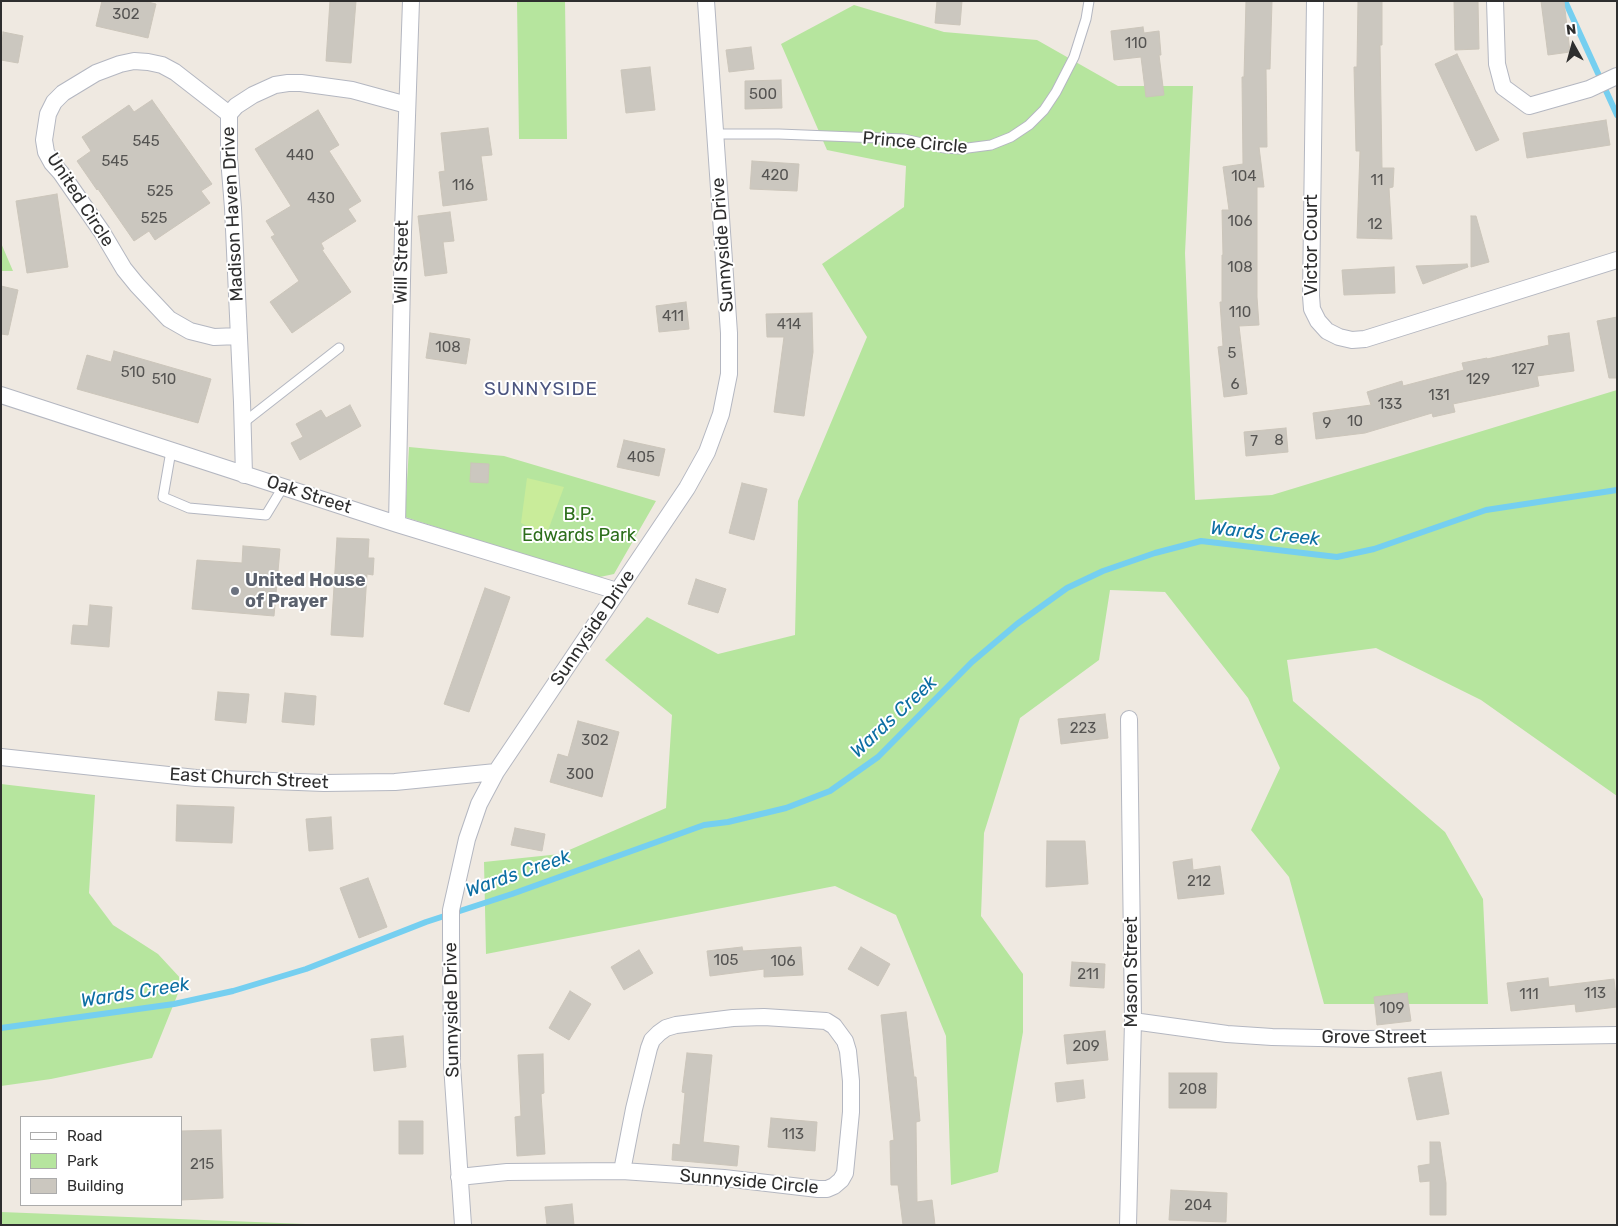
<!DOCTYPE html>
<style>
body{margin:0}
#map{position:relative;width:1618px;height:1226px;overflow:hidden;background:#efe9e1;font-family:Rubik,sans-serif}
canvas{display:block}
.frame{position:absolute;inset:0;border:2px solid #2e2e2e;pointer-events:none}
.legend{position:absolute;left:20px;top:1116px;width:162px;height:90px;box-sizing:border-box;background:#fff;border:1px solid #ababab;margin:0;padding:6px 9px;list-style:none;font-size:15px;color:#2e2e2e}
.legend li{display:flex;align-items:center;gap:10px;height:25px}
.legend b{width:25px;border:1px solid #ababab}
.north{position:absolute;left:1548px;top:20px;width:50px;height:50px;-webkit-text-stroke:4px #fff;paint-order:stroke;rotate:353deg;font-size:14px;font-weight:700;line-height:20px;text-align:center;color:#2e2e2e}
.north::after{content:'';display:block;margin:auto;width:18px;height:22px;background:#2e2e2e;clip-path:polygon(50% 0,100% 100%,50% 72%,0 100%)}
</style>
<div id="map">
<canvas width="1618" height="1226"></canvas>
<div class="frame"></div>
<ul class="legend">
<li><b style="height:6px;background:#fff"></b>Road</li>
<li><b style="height:14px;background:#b6e59e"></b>Park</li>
<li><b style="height:14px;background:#cbc7bf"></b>Building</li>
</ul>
<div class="north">N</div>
</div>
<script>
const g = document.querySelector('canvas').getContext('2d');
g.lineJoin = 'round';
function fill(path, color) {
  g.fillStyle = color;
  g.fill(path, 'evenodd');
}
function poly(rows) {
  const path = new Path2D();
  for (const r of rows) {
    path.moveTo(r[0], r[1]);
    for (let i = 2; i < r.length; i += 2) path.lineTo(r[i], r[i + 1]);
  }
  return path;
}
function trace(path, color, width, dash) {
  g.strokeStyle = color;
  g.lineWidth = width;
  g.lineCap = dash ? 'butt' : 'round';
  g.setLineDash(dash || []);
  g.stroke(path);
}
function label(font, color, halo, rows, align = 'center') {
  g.font = font + ' Rubik,sans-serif';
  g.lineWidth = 4;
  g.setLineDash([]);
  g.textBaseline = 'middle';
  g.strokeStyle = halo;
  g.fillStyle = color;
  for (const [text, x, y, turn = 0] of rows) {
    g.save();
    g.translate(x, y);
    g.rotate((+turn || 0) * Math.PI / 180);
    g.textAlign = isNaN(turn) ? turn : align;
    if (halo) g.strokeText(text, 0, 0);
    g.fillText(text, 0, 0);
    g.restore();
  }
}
fill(poly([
 [517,1,565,1,567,139,519,139],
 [854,5,944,32,1037,40,1118,86,1193,86,1185,253,1195,500,1272,495,1617,390,1617,796,1481,700,1376,648,1287,660,1293,701,1445,832,1483,899,1488,1004,1324,1004,1289,877,1251,830,1280,768,1248,698,1165,592,1110,590,1099,660,1020,718,984,833,981,916,1023,974,1023,1032,998,1172,951,1185,946,1036,896,915,835,886,486,954,484,862,560,854,666,808,672,715,605,660,647,617,718,654,795,635,798,501,867,337,822,264,904,207,906,166,827,150,781,44],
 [1,243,13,271,1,271],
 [409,447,504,456,656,501,614,574,595,578,405,517],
 [1,784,95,795,89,893,113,925,158,954,183,981,152,1058,51,1079,1,1086],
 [1,1212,331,1225,1,1225]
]), '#b6e59e');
fill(poly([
 [527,478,564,487,546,536,521,523]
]), '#c9ec9a');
trace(poly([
 [1565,1,1617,115],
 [1,1028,174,1004,233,991,306,969,426,922,512,894,704,825,728,822,786,808,830,791,878,757,972,662,1017,624,1067,588,1103,571,1155,553,1201,541,1337,557,1374,549,1486,510,1617,490]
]), '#75cff0', 6);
const building = poly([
 [102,1,144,1,156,4,148,38,96,26,102,1],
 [330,1,356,1,351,63,326,61,330,1],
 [937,1,962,1,960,25,935,23,937,1],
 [1246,1,1272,1,1270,69,1266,69,1267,147,1259,147,1264,187,1257,187,1257,297,1259,325,1239,326,1247,394,1224,397,1218,347,1223,346,1220,302,1222,302,1222,255,1223,255,1222,210,1229,210,1223,167,1243,164,1242,77,1244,77,1246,1],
 [1358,1,1382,1,1382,45,1380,45,1382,168,1394,168,1393,187,1389,188,1392,239,1357,238,1360,151,1356,151,1354,67,1357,67,1358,1],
 [1454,1,1478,1,1479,49,1455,50,1454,1],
 [1541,1,1564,1,1570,52,1548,55,1541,1],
 [1143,27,1144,33,1159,31,1161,55,1159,55,1164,95,1146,97,1141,57,1114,60,1111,31,1143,27],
 [3,32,23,36,18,63,1,60,3,32],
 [751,47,754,69,729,72,726,50,751,47],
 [1457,54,1499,140,1476,151,1435,64,1457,54],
 [650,67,655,110,626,113,621,70,650,67],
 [781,80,782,108,745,109,745,81,781,80],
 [152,100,212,184,201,191,210,203,155,240,149,231,134,241,98,189,97,190,77,161,91,151,82,137,129,105,134,112,152,100],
 [318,110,339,145,329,151,361,201,348,209,356,221,321,243,324,249,322,250,351,292,292,333,270,302,299,281,271,237,275,235,266,221,291,206,255,149,318,110],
 [1606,120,1610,145,1527,158,1523,133,1606,120],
 [488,128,492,155,481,156,487,200,443,206,439,172,445,171,441,133,488,128],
 [752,161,799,164,797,191,750,189,752,161],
 [57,194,68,267,27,273,16,201,57,194],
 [450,212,454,241,443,242,447,273,425,276,418,216,450,212],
 [1471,216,1476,216,1489,262,1471,267,1471,216],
 [1467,264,1468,267,1423,284,1416,266,1467,264],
 [1394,267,1395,293,1344,295,1342,270,1394,267],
 [1,286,18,290,8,335,1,334,1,286],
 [686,302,689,329,659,332,656,306,686,302],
 [812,313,813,352,804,416,774,412,784,337,767,337,766,314,812,313],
 [1617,317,1617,378,1609,378,1597,321,1617,317],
 [430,333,470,339,466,364,426,358,430,333],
 [1569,333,1574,371,1537,376,1539,386,1453,404,1455,412,1433,417,1432,413,1365,433,1316,439,1313,413,1371,405,1367,392,1402,381,1403,386,1464,370,1462,363,1487,358,1487,359,1549,345,1548,336,1569,333],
 [114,351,211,379,198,423,77,389,87,355,111,362,114,351],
 [350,405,361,426,300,460,291,443,303,437,296,424,321,410,326,418,350,405],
 [1286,428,1288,452,1246,456,1244,432,1286,428],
 [624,440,665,449,659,476,617,467,624,440],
 [471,463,489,464,488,483,470,482,471,463],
 [742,483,767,489,754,540,729,533,742,483],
 [337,538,369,539,368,558,374,558,373,575,367,574,363,637,331,635,337,538],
 [243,546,280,549,274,616,192,609,197,560,242,563,243,546],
 [696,579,726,589,718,613,688,604,696,579],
 [485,588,510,597,469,712,444,704,485,588],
 [90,605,112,607,109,647,71,644,73,625,88,626,90,605],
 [218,692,249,694,246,723,215,720,218,692],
 [285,693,316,696,314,725,282,722,285,693],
 [1105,714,1108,738,1061,744,1058,719,1105,714],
 [578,721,619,732,602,797,550,782,558,754,568,757,578,721],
 [177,805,234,807,232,843,176,841,177,805],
 [331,817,333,849,309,851,306,819,331,817],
 [515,828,545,834,542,851,511,845,515,828],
 [1047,841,1085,841,1088,884,1046,887,1047,841],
 [1192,859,1193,870,1220,866,1224,894,1178,899,1173,862,1192,859],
 [368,878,387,927,359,938,340,888,368,878],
 [742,947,743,951,801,947,803,975,764,977,764,969,710,976,707,951,742,947],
 [861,947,890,964,878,986,848,969,861,947],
 [639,950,653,973,624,990,611,967,639,950],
 [1072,962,1105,964,1104,988,1070,986,1072,962],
 [1548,978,1549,987,1614,979,1617,1007,1576,1012,1575,1004,1511,1011,1507,983,1548,978],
 [570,991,591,1004,569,1040,549,1028,570,991],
 [1407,993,1411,1021,1377,1025,1374,997,1407,993],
 [906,1012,914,1077,916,1077,920,1121,916,1122,917,1202,932,1200,935,1225,903,1225,898,1185,891,1185,890,1141,894,1140,881,1015,906,1012],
 [1105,1031,1108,1060,1067,1064,1064,1035,1105,1031],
 [403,1036,406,1067,374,1071,371,1039,403,1036],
 [687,1053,712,1055,703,1142,739,1146,737,1166,672,1160,673,1144,680,1145,685,1093,682,1092,687,1053],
 [543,1054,544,1093,541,1094,545,1154,517,1156,515,1117,521,1116,518,1055,543,1054],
 [1441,1072,1449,1114,1417,1120,1408,1078,1441,1072],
 [1169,1073,1217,1073,1216,1108,1169,1108,1169,1073],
 [1083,1080,1085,1098,1057,1102,1055,1083,1083,1080],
 [771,1118,817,1122,815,1151,768,1147,771,1118],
 [399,1121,423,1121,423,1154,399,1154,399,1121],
 [221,1130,223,1198,181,1200,181,1131,221,1130],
 [1430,1142,1440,1142,1446,1183,1446,1215,1430,1215,1430,1181,1420,1182,1418,1166,1430,1164,1430,1142],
 [1171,1190,1227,1193,1226,1222,1169,1220,1171,1190],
 [572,1204,574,1225,547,1225,545,1207,572,1204]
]);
fill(building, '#cbc7bf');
trace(building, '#cbc5ba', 1);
const service = poly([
 [715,134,779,134,904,139,944,148,960,149,991,145,1011,137,1029,125,1044,110,1056,92,1074,57,1086,19,1089,1],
 [243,423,339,348],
 [171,451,163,497,189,508,266,515,283,487]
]);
const minor = poly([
 [1315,1,1311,296,1312,309,1318,321,1327,331,1339,337,1352,340,1365,339,1617,260],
 [1495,1,1497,64,1503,87,1529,106,1589,89,1617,76],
 [229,114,175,72,162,65,148,62,134,61,120,64,96,73,63,93,54,102,48,114,44,140,46,152,52,163,61,173,102,232,124,269,137,285,169,319,190,331,214,337,239,336],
 [1,395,397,524,617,591],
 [244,475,242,402,233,208,229,158,229,114,236,106,253,95,275,85,288,83,301,83,352,90,407,105],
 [397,524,403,232,411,1],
 [1,757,196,778,324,783,395,782,496,772],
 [764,1017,826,1021,834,1026,845,1041,848,1051,851,1081,851,1112,845,1173,841,1180,834,1186,827,1189,818,1189,724,1178,622,1171,634,1109,649,1048,652,1040,659,1033,666,1028,676,1025,733,1018,764,1017],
 [1133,1021,1227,1034,1272,1037,1365,1039,1617,1035],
 [459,1177,507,1172,622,1171],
 [463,1225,452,1065,451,935,451,910,467,839,479,804,496,772,687,488,707,452,721,414,729,374,729,333,706,1],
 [1128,1225,1133,1021,1129,719]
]);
trace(service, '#b4b7c1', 11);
trace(minor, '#b4b7c1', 18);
trace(service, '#fff', 9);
trace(minor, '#fff', 16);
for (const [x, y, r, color] of [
 [235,591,5,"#6b7280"]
]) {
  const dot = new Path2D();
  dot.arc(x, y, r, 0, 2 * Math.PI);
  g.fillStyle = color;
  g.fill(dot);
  trace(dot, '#fff', 2);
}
label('15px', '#555452', null, [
 ["302",126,15],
 ["110",1136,44],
 ["500",763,95],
 ["545",146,142],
 ["440",300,156],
 ["545",115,162],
 ["420",775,176],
 ["104",1244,177],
 ["11",1377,181],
 ["116",463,186],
 ["525",160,192],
 ["430",321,199],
 ["525",154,219],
 ["106",1240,222],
 ["12",1375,225],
 ["108",1240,268],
 ["110",1240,313],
 ["411",673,317],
 ["414",789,325],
 ["108",448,348],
 ["5",1232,354],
 ["127",1523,370],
 ["510",133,373],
 ["510",164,380],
 ["129",1478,380],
 ["6",1235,385],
 ["131",1439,396],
 ["133",1390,405],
 ["10",1355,422],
 ["9",1327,424],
 ["8",1279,441],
 ["7",1254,442],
 ["405",641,458],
 ["223",1083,729],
 ["302",595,741],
 ["300",580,775],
 ["212",1199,882],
 ["105",726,961],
 ["106",783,962],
 ["211",1088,975],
 ["113",1595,994],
 ["111",1529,995],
 ["109",1392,1009],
 ["209",1086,1047],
 ["208",1193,1090],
 ["113",793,1135],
 ["215",202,1165],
 ["204",1198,1206]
]);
label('18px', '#2e2e2e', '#fff', [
 ["Prince Circle",915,143,5],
 ["United Circle",80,200,57],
 ["Madison Haven Drive",233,214,-93],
 ["Sunnyside Drive",723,245,-94],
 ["Victor Court",1312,245,-90],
 ["Will Street",402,262,-89],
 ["Oak Street",309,495,18],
 ["Sunnyside Drive",593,628,-56],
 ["East Church Street",249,779,3],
 ["Mason Street",1132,972,-90],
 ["Sunnyside Drive",452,1010,-91],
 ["Grove Street",1374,1038],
 ["Sunnyside Circle",749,1182,5]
]);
label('18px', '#2c6e1b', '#fff', [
 ["B.P.",579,515],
 ["Edwards Park",579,536]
]);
label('bold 18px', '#5b616d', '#fff', [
 ["United House",245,581],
 ["of Prayer",245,602]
], 'left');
g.letterSpacing = '1px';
label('19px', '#4d5680', '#fff', [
 ["SUNNYSIDE",541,390]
]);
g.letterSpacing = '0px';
label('italic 19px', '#0d6fa3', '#fff', [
 ["Wards Creek",1265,534,6],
 ["Wards Creek",894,717,-43],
 ["Wards Creek",518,874,-19],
 ["Wards Creek",135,993,-9]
]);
</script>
